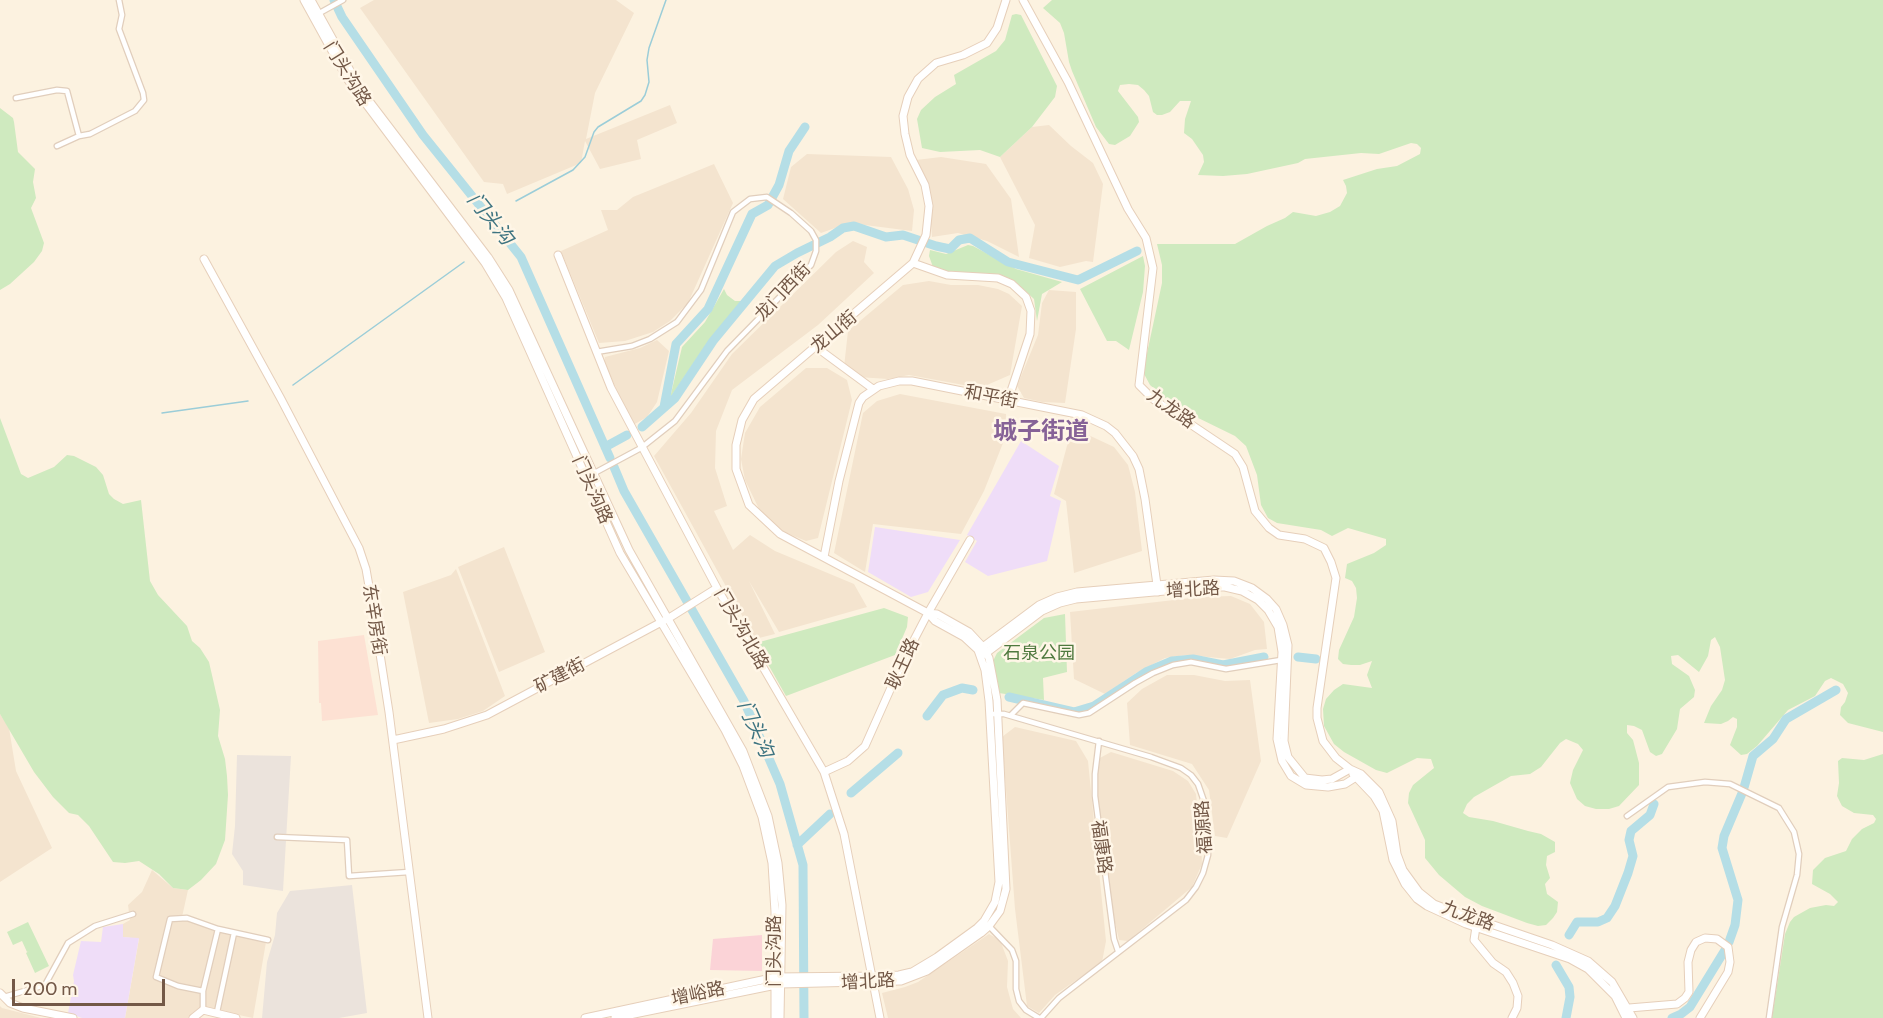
<!DOCTYPE html>
<meta charset="utf-8">
<style>
body{margin:0}
#map{position:relative;width:1883px;height:1018px;overflow:hidden;background:#fcf2e0;font-family:Cabin,sans-serif}
canvas{display:block}
.scale{position:absolute;left:12px;top:979px;width:153px;height:27px;box-sizing:border-box;border:3px solid #735847;border-top:0;padding-left:8px;font-size:18px;line-height:21px;white-space:nowrap;color:#735847;-webkit-text-stroke:4px #fff6e7;paint-order:stroke}
</style>
<div id="map">
<canvas width="1883" height="1018"></canvas>
<div class="scale">200 m</div>
</div>
<script>
const g = document.querySelector('canvas').getContext('2d');
g.lineJoin = 'round';
function fill(path, color) {
  g.fillStyle = color;
  g.fill(path, 'evenodd');
}
function poly(rows) {
  const path = new Path2D();
  for (const r of rows) {
    path.moveTo(r[0], r[1]);
    for (let i = 2; i < r.length; i += 2) path.lineTo(r[i], r[i + 1]);
  }
  return path;
}
function trace(path, color, width, dash) {
  g.strokeStyle = color;
  g.lineWidth = width;
  g.lineCap = dash ? 'butt' : 'round';
  g.setLineDash(dash || []);
  g.stroke(path);
}
function label(font, color, halo, rows, align = 'center') {
  g.font = font + ' Cabin,"Noto Sans SC",sans-serif';
  g.lineWidth = 5;
  g.setLineDash([]);
  g.textBaseline = 'middle';
  g.strokeStyle = halo;
  g.fillStyle = color;
  for (const [text, x, y, turn = 0] of rows) {
    g.save();
    g.translate(x, y);
    g.rotate((+turn || 0) * Math.PI / 180);
    g.textAlign = isNaN(turn) ? turn : align;
    if (halo) g.strokeText(text, 0, 0);
    g.fillText(text, 0, 0);
    g.restore();
  }
}
fill(poly([
 [374,0,616,0,634,13,595,93,586,139,670,105,677,123,637,140,641,159,600,169,585,141,581,163,507,194,503,184,484,182,360,8],
 [1049,125,1071,146,1093,163,1103,184,1093,262,1086,261,1060,267,1029,258,1035,225,1000,157,1032,127],
 [807,154,891,157,908,189,914,210,912,231,849,223,821,233,783,199,791,167],
 [941,157,986,164,1011,199,1019,257,987,241,958,233,932,237,930,211,916,160],
 [714,164,733,203,688,303,670,321,653,332,625,341,599,343,561,251,608,230,601,210,617,210,633,197],
 [853,241,867,247,864,262,874,273,818,325,732,390,716,431,715,468,727,506,714,511,733,550,750,535,775,551,854,584,867,607,779,632,749,581,775,634,755,639,654,456,691,413,732,354,836,252],
 [929,281,951,285,978,285,998,289,1009,294,1022,306,1010,375,980,388,909,375,888,379,858,377,844,367,848,331,903,285],
 [1049,290,1076,292,1076,329,1065,403,1042,402,1024,398,1017,386,1038,335,1042,303],
 [657,340,669,351,657,402,647,417,633,425,604,362,605,357,640,348],
 [806,368,827,368,847,380,852,400,818,538,806,541,784,532,760,511,745,480,741,459,745,433,760,407],
 [900,394,1006,414,1005,438,984,491,961,534,873,524,865,572,834,553,863,413,877,401],
 [1071,431,1082,432,1114,447,1128,465,1135,492,1142,551,1074,573,1066,501,1054,494],
 [504,547,545,652,499,672,458,567],
 [456,569,505,696,483,711,458,719,429,723,403,592,451,575],
 [1231,596,1250,604,1264,622,1267,649,1255,650,1230,659,1186,655,1165,658,1136,673,1105,694,1074,679,1070,612,1200,597],
 [1167,675,1194,675,1225,681,1250,680,1261,761,1227,838,1215,836,1209,790,1192,764,1130,745,1127,703,1142,689],
 [0,714,9,728,16,771,52,848,0,882],
 [1015,727,1076,741,1088,761,1106,941,1102,962,1055,995,1039,1013,1027,1006,1015,909,1002,737],
 [1111,752,1173,771,1188,781,1196,794,1201,842,1202,864,1192,887,1128,941,1119,940,1104,874,1096,795,1098,759],
 [152,870,173,888,188,890,182,917,216,930,201,990,202,1006,192,1013,190,1018,125,1018,139,939,123,937,123,924,130,920,128,905,142,892],
 [219,931,266,942,253,1018,206,1008,203,991],
 [989,934,1000,940,1008,961,1007,987,1013,1009,1021,1018,888,1018,882,993,905,987,918,982],
 [0,1006,2,1008,41,1018,0,1018]
]), '#f4e4cf');
fill(poly([
 [364,635,378,715,322,721,321,703,319,703,318,641]
]), '#fde1d3');
fill(poly([
 [237,755,291,756,283,891,243,885,243,871,232,854,235,826],
 [352,885,367,1013,339,1018,262,1018,267,962,275,935,277,913,290,891]
]), '#ebe3dc');
fill(poly([
 [1021,441,1059,466,1050,496,1061,501,1047,561,988,576,965,562,977,541,967,535],
 [875,527,960,540,928,592,911,597,868,572],
 [123,924,123,937,139,938,125,1018,82,1018,68,1013,74,981,73,975,81,941,101,942,103,927]
]), '#efddf8');
fill(poly([
 [762,935,762,971,710,970,713,939]
]), '#fbd3d7');
fill(poly([
 [1052,0,1883,0,1883,732,1848,723,1840,715,1841,707,1845,702,1848,693,1843,684,1831,678,1825,681,1815,696,1788,710,1757,746,1747,754,1741,755,1730,745,1737,727,1737,719,1733,717,1728,721,1721,724,1704,723,1711,706,1722,690,1725,680,1720,647,1715,637,1711,640,1708,656,1699,672,1678,655,1671,656,1672,664,1689,676,1695,690,1694,697,1680,709,1677,729,1662,754,1656,756,1650,752,1642,730,1634,726,1627,725,1627,733,1633,740,1639,763,1639,785,1619,806,1609,809,1596,809,1585,806,1577,799,1570,783,1573,770,1583,750,1578,744,1566,739,1560,743,1541,767,1530,774,1511,776,1474,797,1467,804,1463,813,1469,817,1493,821,1528,831,1541,834,1555,842,1555,852,1547,856,1546,865,1550,878,1545,884,1547,894,1558,902,1557,912,1553,918,1546,925,1538,926,1527,923,1482,906,1465,897,1439,875,1425,858,1425,840,1408,803,1409,793,1413,785,1434,768,1431,759,1417,758,1387,773,1376,770,1344,752,1334,744,1324,726,1323,709,1326,699,1334,690,1343,684,1372,688,1367,675,1372,661,1360,665,1351,665,1343,664,1338,659,1339,650,1354,617,1357,598,1356,588,1352,581,1345,578,1347,564,1374,553,1386,545,1386,539,1348,528,1332,536,1321,530,1277,523,1268,518,1261,505,1257,475,1246,446,1235,436,1188,413,1164,397,1150,385,1143,372,1162,283,1162,265,1157,244,1235,244,1267,226,1285,218,1293,212,1316,216,1330,212,1340,206,1347,193,1346,186,1343,180,1377,169,1397,166,1420,154,1421,148,1417,144,1411,143,1379,154,1361,153,1305,159,1298,163,1247,174,1223,176,1198,175,1204,162,1203,155,1192,139,1184,133,1185,119,1191,101,1180,101,1170,112,1162,115,1157,115,1153,112,1149,96,1144,90,1138,85,1129,84,1120,85,1118,91,1138,117,1139,122,1130,136,1115,145,1109,144,1096,127,1072,71,1069,62,1064,33,1060,23,1043,8],
 [1016,14,1021,15,1057,86,1055,97,1032,127,1000,157,980,150,940,152,922,148,917,119,921,110,935,97,956,84,954,75,996,51,1005,40,1012,15],
 [0,108,13,118,14,122,18,152,35,169,33,182,36,198,31,208,44,243,42,251,34,262,10,284,0,290],
 [968,245,973,246,1016,269,1062,282,1042,294,1037,321,1034,299,1021,287,1000,275,958,274,933,267,929,256,930,250,946,254],
 [1143,256,1145,266,1143,292,1129,350,1116,341,1107,341,1080,289],
 [724,289,727,295,735,301,742,301,706,345,670,398,682,347,705,322],
 [0,418,21,474,28,478,54,467,67,455,74,456,96,467,103,475,109,494,114,499,123,504,141,500,150,581,158,595,187,626,192,641,200,648,209,662,220,710,218,736,225,759,227,776,228,795,225,840,216,864,201,880,188,890,173,888,159,874,139,861,125,863,113,862,89,826,78,815,69,813,53,797,34,772,0,714],
 [884,608,908,617,907,627,895,655,786,696,756,643],
 [1065,614,1067,672,1043,678,1044,700,999,693,993,661,997,653,1044,618],
 [1883,754,1883,1018,1772,1018,1785,934,1790,922,1794,917,1810,908,1826,905,1834,906,1838,902,1830,894,1812,884,1813,870,1825,858,1846,851,1852,839,1862,829,1874,823,1876,819,1873,815,1854,813,1842,806,1837,796,1839,783,1838,761,1842,758,1864,760],
 [28,922,49,966,35,973,26,953,29,951,27,952,22,941,13,945,7,932]
]), '#cfeabf');
trace(poly([
 [516,201,573,170,585,157,594,132,598,127,641,101,645,95,649,82,647,60,649,48,666,0],
 [293,385,464,262],
 [162,413,248,401]
]), '#9bcdd8', 1.5);
trace(poly([
 [334,0,342,17,423,135,521,257,610,458],
 [664,407,676,344,708,309,752,214,768,205,779,185,789,151,805,127],
 [642,427,675,398,713,341,775,266,797,253,830,237,843,228,854,226,886,237,903,235,936,246,950,249,959,240,970,238,1008,262,1078,280,1137,251],
 [605,447,627,435],
 [614,467,624,491,744,701,780,784,803,865,804,1018],
 [1298,657,1316,659],
 [1009,697,1074,712,1094,706,1146,672,1172,661,1193,659,1223,665,1264,657],
 [927,716,943,695,962,688,973,690],
 [851,793,898,753],
 [797,845,830,814],
 [1569,935,1577,922,1598,922,1607,918,1615,906,1628,873,1633,856,1629,840,1631,831,1650,815,1654,804],
 [1729,942,1735,925,1738,900,1722,848,1724,836,1743,791,1753,756,1773,739,1786,719,1836,690],
 [1556,965,1569,987,1570,997,1566,1018],
 [1672,1018,1681,1014,1690,1007,1725,950]
]), '#b5dee6', 9);
const street = poly([
 [316,15,343,0],
 [16,98,57,90,67,91,79,136],
 [57,146,79,136,90,134,135,111,144,100,143,93,119,29,122,15,119,0],
 [587,477,641,448,675,421,727,351,811,265,816,251,816,240,811,231,791,213,767,197,750,199,733,212,701,290,677,322,650,339,632,346,596,352],
 [990,714,1004,714,1151,757,1181,768,1191,775,1198,784,1206,807,1208,855,1203,873,1196,887,1186,900,1059,998,1041,1018],
 [1011,715,1023,703,1079,715,1089,713,1135,683,1153,673,1173,665,1191,662,1226,669,1281,660],
 [1099,741,1095,774,1095,796,1114,939,1118,951],
 [1627,816,1668,787,1705,782,1730,784,1779,808,1794,832,1799,854,1797,875,1782,927,1769,1018],
 [277,837,347,840,349,876,409,872],
 [988,925,1012,950,1016,961,1016,989,1019,1001,1026,1010,1039,1018],
 [218,929,268,940],
 [203,991,178,986,156,977,170,919,187,918,218,929,203,991,203,1010],
 [4,997,45,985,68,943,95,926,133,914],
 [217,1012,234,933]
]);
const secondary = poly([
 [304,0,348,80,485,263,506,298,620,553,725,730,743,766,762,817,772,863,775,912,775,1018],
 [311,0,352,74,370,102,488,257,509,290,629,550,743,751,768,816,778,863,782,905,780,1018],
 [1023,0,1068,82,1128,209,1146,238,1153,268,1139,385,1153,399,1235,454,1243,467,1255,511,1269,528,1279,535,1305,539,1324,548,1331,562,1336,578,1317,708,1317,718,1323,741,1336,758,1350,769,1361,774,1379,792,1392,821,1397,854,1403,870,1419,892,1434,904,1447,909,1552,945,1588,961,1612,982,1633,1018],
 [558,255,611,388,717,588,824,772,844,834,880,1018],
 [204,259,281,399,359,548,366,569,373,609,389,712,428,1018],
 [913,263,947,275,998,278,1012,284,1026,297,1031,311,1030,334,1008,400],
 [816,347,873,389],
 [824,557,839,481,859,403,863,397,879,386,899,381,912,381,1082,415,1106,426,1115,433,1133,456,1139,469,1145,499,1158,592],
 [980,649,1039,605,1057,597,1077,592,1214,580,1234,581,1252,588,1267,599,1276,609,1283,625,1288,645,1284,741,1288,757,1305,778,1322,780,1332,779,1350,769],
 [985,654,1042,611,1060,603,1076,599,1210,587,1225,587,1242,591,1258,600,1268,610,1278,627,1282,652,1277,739,1282,761,1291,776,1306,785,1328,787,1345,784,1361,774],
 [393,740,444,729,487,715,669,618,717,588],
 [824,772,848,761,865,746,902,663,928,613,970,540],
 [1353,774,1374,796,1383,811,1393,860,1405,884,1417,899,1427,906,1466,924,1570,959,1588,969,1615,996,1626,1018],
 [1476,927,1474,940,1493,963,1506,972,1513,983,1518,996,1517,1008,1512,1018],
 [0,993,10,1003,23,1008,73,1018],
 [1629,1008,1677,1004,1685,998,1689,992,1688,962,1691,950,1696,942,1705,938,1717,939,1728,947,1730,962,1728,972,1700,1018],
 [193,1018,203,1010,236,1018],
 [585,1018,776,977,872,976,899,975,912,972,937,957,977,928,984,921,995,902,999,882,989,701,985,670,978,650,964,637,935,621,928,613,780,534,749,505,736,469,736,445,742,420,754,399,913,263,926,235,929,206,925,185,910,155,905,134,903,116,908,97,918,79,936,63,963,55,987,43,997,28,1006,0],
 [615,1018,781,984,901,981,927,971,981,933,989,926,1000,911,1006,889,997,700,989,658,983,647,969,632,937,614,928,613]
]);
trace(street, '#e1cebc', 7);
trace(secondary, '#e6cfba', 9);
trace(street, '#fff', 4.5);
trace(secondary, '#fff', 7);
label('18px', '#735847', '#fff6e7', [
 ["门头沟路",347,74,58],
 ["龙门西街",783,292,-47],
 ["龙山街",834,332,-40],
 ["和平街",991,397,11],
 ["九龙路",1171,409,35],
 ["门头沟路",592,490,66],
 ["增北路",1193,590,-3],
 ["东辛房街",374,620,81],
 ["门头沟北路",741,629,60],
 ["耿王路",903,664,-65],
 ["矿建街",560,676,-28],
 ["福源路",1204,827,-94],
 ["福康路",1101,847,82],
 ["九龙路",1468,916,20],
 ["门头沟路",775,951,-90],
 ["增北路",868,982,-3],
 ["增峪路",698,994,-12]
]);
label('18px', '#4f793f', '#fff6e7', [
 ["石泉公园",1039,654]
]);
label('italic 20px', '#3e7481', '#fff6e7', [
 ["门头沟",490,219,51],
 ["门头沟",755,729,66]
]);
label('bold 24px', '#866297', '#fff6e7', [
 ["城子街道",1041,432]
]);
</script>
